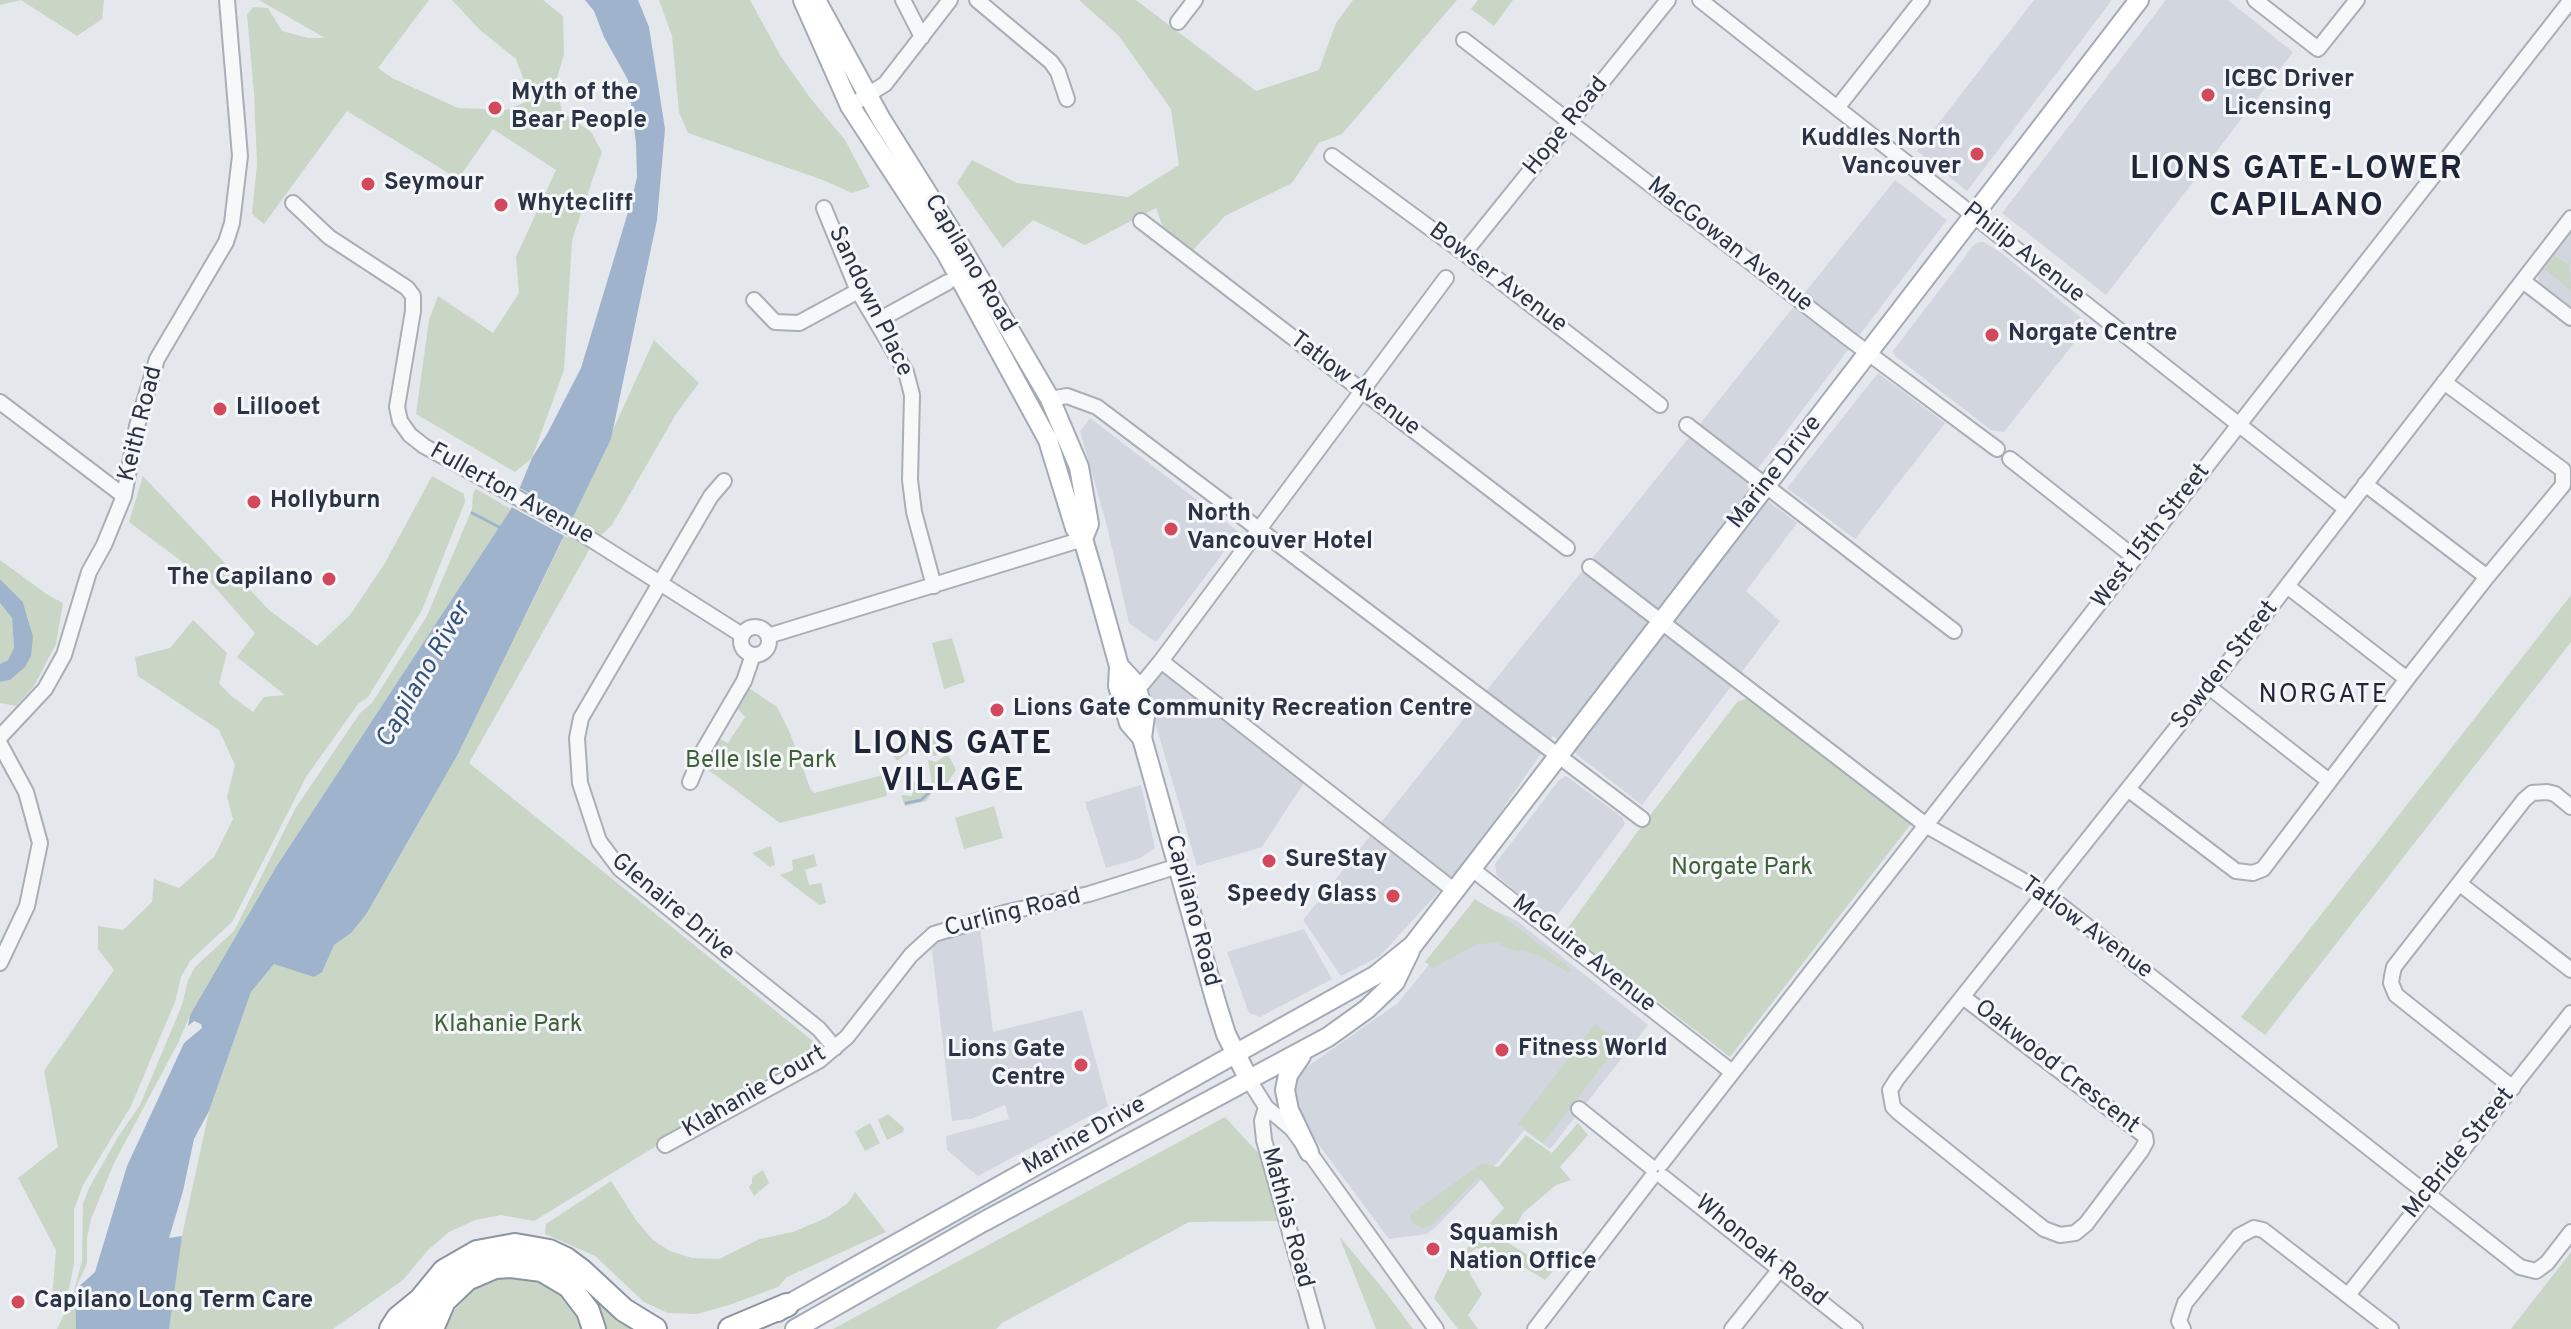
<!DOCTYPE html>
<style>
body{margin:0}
canvas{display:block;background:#e4e7ec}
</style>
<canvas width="2571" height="1329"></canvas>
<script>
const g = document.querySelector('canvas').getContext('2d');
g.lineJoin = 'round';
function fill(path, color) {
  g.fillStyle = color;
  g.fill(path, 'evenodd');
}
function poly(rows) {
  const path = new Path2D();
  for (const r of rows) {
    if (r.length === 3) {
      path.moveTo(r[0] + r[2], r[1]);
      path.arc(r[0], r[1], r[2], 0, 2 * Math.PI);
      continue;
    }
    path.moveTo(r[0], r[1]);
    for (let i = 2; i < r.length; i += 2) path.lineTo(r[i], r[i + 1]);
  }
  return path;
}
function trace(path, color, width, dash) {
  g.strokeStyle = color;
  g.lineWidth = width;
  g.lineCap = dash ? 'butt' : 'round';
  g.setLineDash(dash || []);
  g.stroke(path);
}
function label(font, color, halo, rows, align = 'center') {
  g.font = font + ' Overpass,sans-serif';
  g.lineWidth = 6;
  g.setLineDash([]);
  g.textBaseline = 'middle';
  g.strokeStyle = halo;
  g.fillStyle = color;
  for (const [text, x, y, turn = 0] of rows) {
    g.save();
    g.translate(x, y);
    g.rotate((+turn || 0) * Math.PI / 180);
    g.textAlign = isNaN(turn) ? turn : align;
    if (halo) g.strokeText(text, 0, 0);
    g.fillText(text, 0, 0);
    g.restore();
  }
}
fill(poly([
 [2034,0,2112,0,1967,191,1917,151],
 [2166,0,2228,0,2293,52,2106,295,2002,213],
 [1895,180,1947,220,1746,484,1797,523,1746,591,1780,621,1642,805,1553,736,1466,862,1379,957,1341,976,1303,920],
 [2571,226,2571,310,2540,286,2537,273],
 [1978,242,1984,242,2000,252,2089,324,2004,432,1991,430,1895,356,1893,351,1973,246],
 [1878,373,1945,423,1855,539,1787,488],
 [1090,418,1239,532,1156,642,1129,623,1107,526,1080,431],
 [1163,670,1305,781,1262,847,1197,866,1146,691],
 [1566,776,1622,817,1625,824,1553,921,1497,876,1495,864,1559,780],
 [1141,785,1155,848,1140,858,1106,868,1085,802],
 [1479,903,1517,921,1648,1025,1550,1149,1524,1130,1498,1162,1434,1229,1426,1234,1389,1239,1305,1126,1293,1080,1307,1067,1398,1003],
 [980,927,993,1032,1082,1010,1108,1106,978,1176,947,1150,946,1136,1009,1119,1005,1105,971,1119,952,1121,932,950,938,939],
 [1304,929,1332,979,1260,1017,1249,1013,1227,952]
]), '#d2d6de');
fill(poly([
 [0,0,104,0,102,19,77,36,21,0,0,5],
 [259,0,429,0,378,68,392,78,458,108,506,110,531,100,516,59,480,30,452,0,543,0,563,16,564,54,556,82,562,112,591,132,602,152,572,240,564,370,532,458,515,472,416,414,429,320,438,296,493,333,519,293,516,257,556,170,493,129,458,179,347,111,264,224,252,214,257,164,254,93,247,15,253,7,268,8,282,31,308,38,325,38],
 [659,0,750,0,780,55,811,99,845,140,870,187,852,193,823,180,688,133,679,112,672,36],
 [1079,0,1136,0,1256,91,1319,70,1336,23,1353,0,1457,0,1342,134,1319,143,1292,183,1225,216,1193,250,1168,241,1156,208,1085,245,1033,220,1003,248,957,183,972,160,1017,183,1128,197,1179,165,1171,109,1118,35],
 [1478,0,1513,0,1494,26,1471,9],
 [2554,255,2567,264,2571,258,2569,265,2571,291,2545,269],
 [654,340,699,383,676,414,612,525,593,543,469,763,819,1046,534,1221,501,1215,475,1220,449,1232,428,1250,403,1280,333,1329,166,1329,175,1268,209,1111,251,992,274,964,367,913,458,754,565,535],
 [143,476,269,610,317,646,350,615,385,563,432,476,464,494,465,502,422,610,368,697,358,704,306,777,232,922,190,961,181,977,175,1002,131,1106,83,1185,74,1210,74,1263,70,1285,63,1304,52,1299,56,1250,18,1178,58,1147,44,1071,114,970,98,949,98,926,123,930,152,902,154,879,179,888,214,857,233,819,227,797,235,765,219,730,138,676,135,657,170,648,193,620,227,653,219,683,231,696,253,712,264,697,285,695,237,657,255,633,212,584,129,522],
 [476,489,511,509,276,867,190,1015,178,1043,114,1163,91,1219,87,1238,87,1263,75,1290,76,1329,57,1329,72,1298,82,1261,83,1204,89,1188,118,1137,140,1105,182,1005,188,980,195,967,234,931,295,809,360,713,372,703,427,616,472,509,473,494],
 [0,560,48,595,63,603,56,644,34,686,16,706,0,703,0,682,10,680,31,656,30,626,23,602,0,579],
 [2571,595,2571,642,2265,1035,2241,1017],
 [0,603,12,618,14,649,8,660,0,664],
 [952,638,965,682,944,689,932,643],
 [749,688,777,707,790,733,810,788,814,793,883,775,887,796,780,823,703,766,720,739,728,743,745,717,738,709],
 [1748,698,1911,824,1730,1057,1569,933,1567,929,1632,839,1737,702],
 [928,726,945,749,935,756,912,749,897,761,891,753],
 [948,754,956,770,948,782,950,793,933,791,926,801,905,806,901,795,912,796,912,783,919,779,924,791,932,784,928,760,936,762],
 [994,806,1003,838,964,849,955,818],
 [771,846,775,865,770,867,752,853],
 [814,854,817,866,805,870,809,885,821,883,826,903,819,905,780,875,793,870,792,860],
 [1475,899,1505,918,1572,970,1569,973,1536,954,1506,948,1499,943,1477,944,1433,968,1425,962],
 [1595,1024,1620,1043,1543,1143,1518,1124],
 [888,1114,904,1128,903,1132,887,1140,878,1120],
 [1225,1117,1260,1155,1279,1221,1189,1222,1002,1323,996,1329,833,1329],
 [870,1123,880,1143,865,1151,855,1132],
 [1578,1123,1588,1135,1560,1167,1571,1180,1556,1185,1523,1213,1507,1242,1553,1271,1545,1280,1501,1253,1477,1248,1467,1255,1470,1274,1482,1294,1468,1315,1478,1329,1458,1329,1434,1298,1448,1269,1504,1208,1479,1177,1433,1224,1423,1228,1412,1223,1410,1215,1482,1163,1498,1167,1526,1135,1552,1153],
 [763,1170,769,1183,754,1196,749,1187,752,1183,752,1177],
 [611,1181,636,1220,653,1240,670,1251,692,1258,719,1259,760,1239,793,1232,826,1218,848,1203,855,1192,886,1232,787,1277,778,1287,732,1304,697,1314,668,1313,644,1302,595,1256,545,1234,546,1224],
 [1339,1236,1384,1290,1413,1329,1376,1329],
 [2571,1252,2571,1329,2511,1329],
 [506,1277,545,1283,562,1295,575,1312,583,1329,444,1329,452,1313,473,1290],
 [588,1293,608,1312,630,1329,605,1329,596,1305]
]), '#c9d6c5');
fill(poly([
 [585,0,638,0,649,27,665,129,657,220,611,439,458,754,367,913,351,933,334,945,322,972,314,977,274,964,251,992,209,1111,194,1139,183,1191,169,1238,182,1236,169,1329,76,1329,75,1290,95,1272,127,1166,184,1043,202,1028,201,1024,194,1021,188,1026,190,1015,276,867,511,509,532,458,547,434,581,368,632,199,637,177,636,143,628,80,604,37,594,11],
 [0,579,23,602,33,637,31,656,25,667,10,680,0,682,0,664,8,660,14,648,12,618,0,603]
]), '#9fb4cc');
fill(poly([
 [516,486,577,520,568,538,508,505]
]), '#e4e7ec');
trace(poly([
 [472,513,501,528],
 [906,803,921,800,935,787,949,788]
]), '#9fb4cc', 3);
const minor = poly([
 [903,0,922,37],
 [977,0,1051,62,1058,72,1067,99],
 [1700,0,2346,509],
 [2255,0,2318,49,2357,0],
 [1178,22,1195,0],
 [1464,40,1848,338,1997,449],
 [850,106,885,84,950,0],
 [1837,108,1922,0],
 [1332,156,1464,253,1660,405],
 [293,203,329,237,407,288,413,296,413,311,397,407,400,421,410,435,424,446,581,533,742,635],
 [824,208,858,291,906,372,912,395,910,480,914,512,934,586],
 [1141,221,1567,548],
 [1464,253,1668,0],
 [2523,281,2571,318],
 [754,300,775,322,799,323,858,291],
 [877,321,948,282],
 [1050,399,1067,396,1097,407,1642,819],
 [0,402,124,496],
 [1687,425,1954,631],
 [2010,459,2134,557],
 [724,481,711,496,581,718,577,738,580,783,599,841,620,869,819,1029,835,1048],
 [2365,484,2487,577,2563,485,2563,470,2444,382],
 [1590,567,1927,826,2045,893,2520,1267,2536,1271,2547,1263,2571,1232],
 [755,641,14],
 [768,636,1083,539],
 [1161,661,1455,891],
 [2407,679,2487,577],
 [1135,683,1143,683,1161,661,1446,278],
 [2209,687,2329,781],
 [0,737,45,689,64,655,89,572,104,545,124,496,137,426,157,359,226,242,232,223,240,156,227,0],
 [0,744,26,792,40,843,27,906,0,963],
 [690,782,703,751,744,681,753,655],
 [2129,790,2236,871,2253,873,2263,869,2407,679,2287,586],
 [1472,869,1732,1072],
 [2460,884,2571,970],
 [1963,997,2145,1136,2146,1142,2141,1151,2086,1224,2075,1233,2060,1235,2044,1229,1898,1112,1893,1107,1890,1090,1897,1079,2209,687,2571,218],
 [1249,1080,1266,1107,1292,1129,1309,1152,1436,1329],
 [2513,1088,2396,995,2391,983,2392,976,2394,967,2524,800,2532,793,2547,792,2555,794,2571,807],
 [1266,1107,1262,1121,1264,1140,1317,1329],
 [1579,1109,1651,1167],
 [665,1145,820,1060,847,1037,911,955,934,934,1008,912,1089,894,1178,866],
 [1661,1164,2571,0],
 [1663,1177,1855,1329],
 [2348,1295,2571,1013],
 [1535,1329,1652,1177],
 [1732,1329,1780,1269],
 [2183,1329,2179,1321,2185,1303,2239,1236,2254,1228,2263,1230,2391,1329]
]);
const major = poly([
 [803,0,850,106,946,253,1048,440,1075,528,1083,539,1094,576,1119,666,1118,686,1129,723,1142,738],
 [816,0,881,119,960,245,1050,399,1079,467,1089,524,1083,539],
 [1119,666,1135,683,1145,715,1142,738,1216,1002,1226,1034,1249,1080],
 [1301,1056,1288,1075,1285,1090,1289,1110,1309,1152],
 [778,1312,787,1305,1376,975,1413,945,2139,0],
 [795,1329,983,1222,1328,1037,1367,1009,1395,982,1410,951]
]);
const highway = poly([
 [391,1329,398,1318,420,1300],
 [411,1329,421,1299,444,1271,477,1252,515,1245,549,1251,566,1259,582,1271,624,1310,655,1329],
 [432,1329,444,1301,467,1279,495,1267,511,1266,542,1270,569,1286,588,1311,594,1329],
 [730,1329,787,1305]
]);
trace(minor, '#a9aeb7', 18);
trace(major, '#a3abb8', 22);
trace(highway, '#8b94a3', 26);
trace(minor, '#f7f8fa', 14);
trace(major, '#fff', 18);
trace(highway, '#fff', 22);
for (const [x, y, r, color] of [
 [2208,95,8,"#d1495b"],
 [495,108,8,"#d1495b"],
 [1977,154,8,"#d1495b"],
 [368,184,8,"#d1495b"],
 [501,205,8,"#d1495b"],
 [1992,335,8,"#d1495b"],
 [220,409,8,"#d1495b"],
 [254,502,8,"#d1495b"],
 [1171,529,8,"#d1495b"],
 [329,579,8,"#d1495b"],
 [997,710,8,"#d1495b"],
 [1269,861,8,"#d1495b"],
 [1393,896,8,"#d1495b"],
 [1502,1050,8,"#d1495b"],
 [1081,1065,8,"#d1495b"],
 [1433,1249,8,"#d1495b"],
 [18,1302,8,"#d1495b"]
]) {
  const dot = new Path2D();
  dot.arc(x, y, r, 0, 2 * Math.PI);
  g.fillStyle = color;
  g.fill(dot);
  trace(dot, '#f4f6f9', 3);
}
label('bold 24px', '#2b3445', '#f4f6f9', [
 ["ICBC Driver",2224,81],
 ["Licensing",2224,109],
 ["Myth of the",511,94],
 ["Bear People",511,122],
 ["Kuddles North",1961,140,"right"],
 ["Vancouver",1961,168,"right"],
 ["Seymour",384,184],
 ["Whytecliff",517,205],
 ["Norgate Centre",2008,335],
 ["Lillooet",236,409],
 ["Hollyburn",270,502],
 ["North",1187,515],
 ["Vancouver Hotel",1187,543],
 ["The Capilano",313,579,"right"],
 ["Lions Gate Community Recreation Centre",1013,710],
 ["SureStay",1285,861],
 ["Speedy Glass",1377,896,"right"],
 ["Fitness World",1518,1050],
 ["Lions Gate",1065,1051,"right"],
 ["Centre",1065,1079,"right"],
 ["Squamish",1449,1235],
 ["Nation Office",1449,1263],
 ["Capilano Long Term Care",34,1302]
], 'left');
label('24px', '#2b3445', '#f4f6f9', [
 ["Hope Road",1567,127,-51],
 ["MacGowan Avenue",1729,246,38],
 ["Philip Avenue",2023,254,38],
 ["Capilano Road",969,264,59],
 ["Bowser Avenue",1497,279,37],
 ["Sandown Place",869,302,64],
 ["Tatlow Avenue",1354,385,37],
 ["Keith Road",142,424,-76],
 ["Marine Drive",1776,473,-52],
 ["Fullerton Avenue",511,495,29],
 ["West 15th Street",2152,537,-52],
 ["Sowden Street",2226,666,-52],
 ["Glenaire Drive",672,908,40],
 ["Capilano Road",1191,911,75],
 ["Curling Road",1013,914,-14],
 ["Tatlow Avenue",2086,929,36],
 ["McGuire Avenue",1583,955,38],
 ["Oakwood Crescent",2056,1068,38],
 ["Klahanie Court",755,1093,-30],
 ["Marine Drive",1085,1137,-29],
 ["McBride Street",2460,1154,-51],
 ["Mathias Road",1286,1218,75],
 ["Whonoak Road",1760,1252,39]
]);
label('24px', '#3f6138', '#f4f6f9', [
 ["Belle Isle Park",761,762],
 ["Norgate Park",1742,869],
 ["Klahanie Park",508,1026]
]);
label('italic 26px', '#34527a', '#f4f6f9', [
 ["Capilano River",425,676,-60]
]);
g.letterSpacing = '2px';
label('26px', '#1d2536', '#f4f6f9', [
 ["NORGATE",2324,697]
]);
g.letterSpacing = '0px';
g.letterSpacing = '2px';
label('bold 32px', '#1d2536', '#f4f6f9', [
 ["LIONS GATE-LOWER",2297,172],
 ["CAPILANO",2297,209],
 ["LIONS GATE",953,747],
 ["VILLAGE",953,784]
]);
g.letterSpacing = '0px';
</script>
